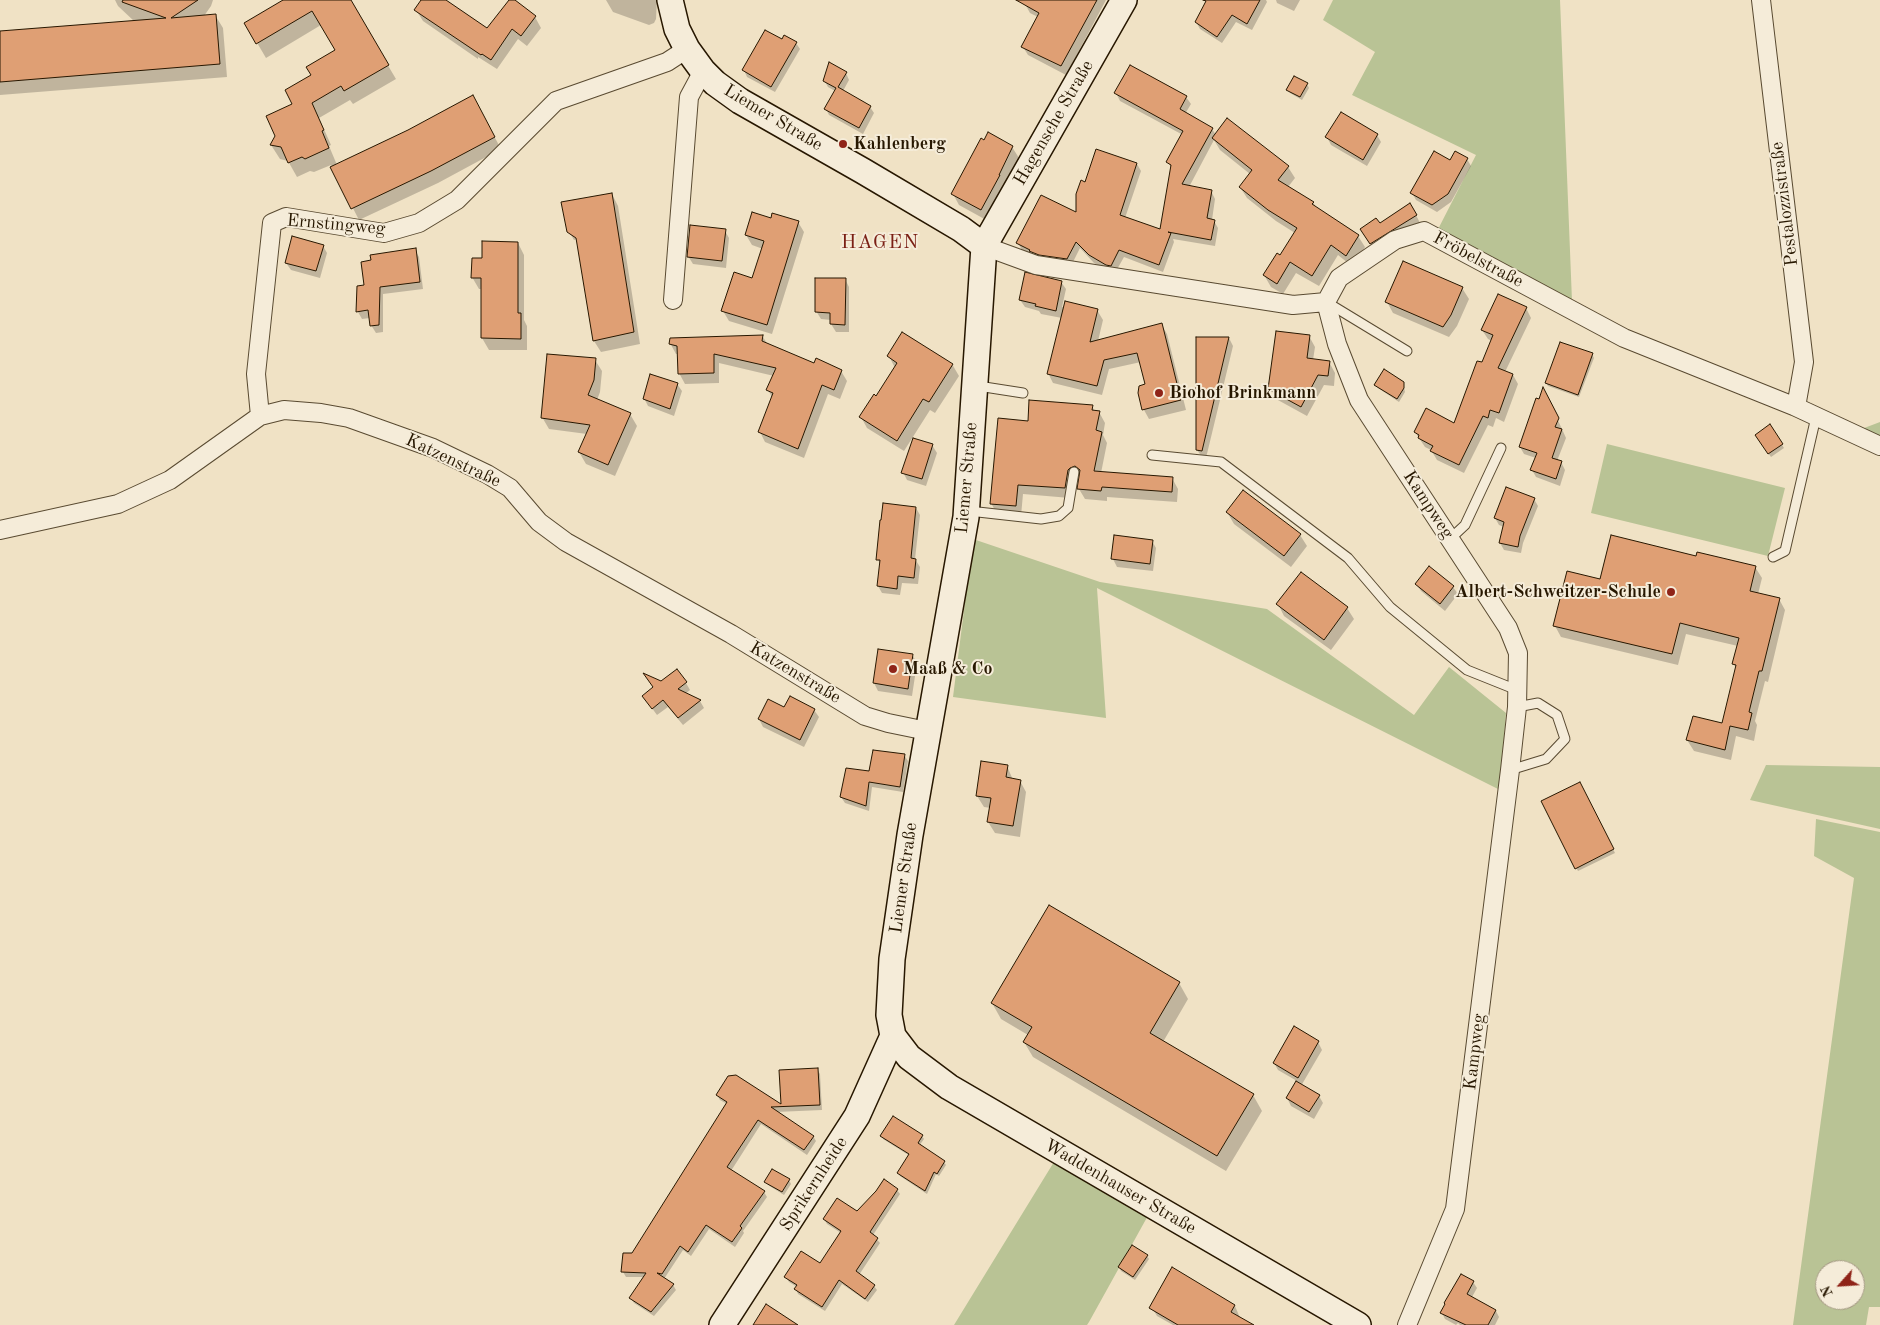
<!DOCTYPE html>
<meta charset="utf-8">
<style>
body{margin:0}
#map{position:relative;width:1880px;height:1325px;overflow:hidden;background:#f0e2c5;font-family:"Old Standard TT",serif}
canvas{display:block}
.north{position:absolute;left:1815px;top:1260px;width:50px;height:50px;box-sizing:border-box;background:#f5ecd9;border:1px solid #a39782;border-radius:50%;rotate:244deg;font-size:14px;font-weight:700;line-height:20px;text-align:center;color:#271700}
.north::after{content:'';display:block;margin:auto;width:18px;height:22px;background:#8f2418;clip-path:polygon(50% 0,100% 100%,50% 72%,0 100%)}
</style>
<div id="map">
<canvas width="1880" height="1325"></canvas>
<div class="north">N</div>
</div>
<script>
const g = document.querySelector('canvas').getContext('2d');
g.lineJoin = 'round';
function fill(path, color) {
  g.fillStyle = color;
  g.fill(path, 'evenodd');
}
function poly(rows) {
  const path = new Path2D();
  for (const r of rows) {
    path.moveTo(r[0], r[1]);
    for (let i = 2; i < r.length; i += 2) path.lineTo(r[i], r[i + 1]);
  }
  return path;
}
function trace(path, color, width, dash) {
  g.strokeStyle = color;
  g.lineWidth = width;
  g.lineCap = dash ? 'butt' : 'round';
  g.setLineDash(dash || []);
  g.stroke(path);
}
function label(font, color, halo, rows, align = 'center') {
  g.font = font + ' "Old Standard TT",serif';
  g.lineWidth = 4;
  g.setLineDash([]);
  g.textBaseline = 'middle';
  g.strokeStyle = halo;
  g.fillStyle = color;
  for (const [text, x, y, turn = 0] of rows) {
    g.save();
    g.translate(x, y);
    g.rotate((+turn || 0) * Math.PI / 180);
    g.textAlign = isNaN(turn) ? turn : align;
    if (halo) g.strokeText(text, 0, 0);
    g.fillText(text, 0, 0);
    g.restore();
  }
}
fill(poly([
 [1333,0,1560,0,1572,301,1432,241,1476,155,1352,95,1375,52,1323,20],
 [1880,422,1880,439,1859,430],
 [1607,444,1785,488,1768,556,1591,513],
 [973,539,1100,582,1267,609,1414,715,1449,667,1506,713,1500,790,1097,588,1106,718,953,697],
 [1766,765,1880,767,1880,829,1750,800],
 [1816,819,1880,832,1880,1307,1869,1307,1866,1325,1793,1325,1854,878,1814,856],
 [1825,1270,1855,1270,1855,1300,1825,1300],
 [1057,1157,1150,1212,1089,1322,1087,1325,954,1325]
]), '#b9c395');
fill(poly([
 [115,0,213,0,211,6,204,16,215,15,223,28,227,77,0,95,0,33,135,22,118,6],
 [285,0,349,0,396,79,353,104,350,100,319,118,331,145,329,146,337,165,479,108,501,149,438,183,359,220,331,165,314,172,310,171,297,177,288,161,280,159,271,145,313,75,337,51,321,25,266,58,246,24],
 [422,0,443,0,479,41,510,0,513,0,535,17,541,28,527,46,518,39,497,69,478,57,478,59,423,21,416,10],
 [606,0,657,0,656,19,654,23,649,25,613,12],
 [1027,0,1106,0,1066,75,1028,55,1023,47,1038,17,1030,13,1025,4],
 [1208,0,1266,0,1267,2,1252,30,1236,22,1222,43,1200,29,1196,22],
 [1276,0,1300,0,1294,11,1277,3],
 [782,40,796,43,800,49,775,92,747,77,744,70],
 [846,73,849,80,843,91,870,107,874,113,863,134,829,115,826,109,835,91,828,87,824,80],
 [1307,84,1309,88,1302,100,1290,93,1288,90],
 [1116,93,1186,97,1191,104,1185,114,1212,129,1216,135,1288,167,1295,178,1288,187,1313,202,1317,209,1358,236,1365,247,1353,267,1338,255,1319,286,1296,273,1283,294,1271,287,1264,275,1281,257,1295,233,1276,221,1247,198,1240,187,1250,174,1220,150,1214,140,1189,187,1211,191,1215,199,1212,220,1214,221,1218,228,1215,246,1173,239,1174,242,1163,272,1124,257,1115,273,1111,272,1094,263,1080,248,1071,266,1044,262,1022,250,1018,243,1077,214,1085,183,1137,164,1141,171,1125,218,1161,231,1172,169,1168,162,1183,135,1120,101],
 [1377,135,1381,142,1367,166,1331,145,1327,137],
 [1012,147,1019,158,988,221,959,205,953,194],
 [1467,159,1471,166,1451,202,1437,212,1416,200,1412,193,1450,161],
 [612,194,618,206,640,344,601,352,594,341,577,239,574,240,567,228],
 [1416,215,1420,223,1375,251,1366,237],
 [772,219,798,222,804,232,772,334,729,321,723,311,753,279,763,249,752,245,746,235],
 [725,231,729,238,726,268,693,264,688,256],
 [518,243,524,255,524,320,527,326,527,350,489,350,482,338,482,289,479,289,472,277,483,259],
 [323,246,327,253,320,278,291,270,286,263],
 [415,250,419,257,423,289,383,294,383,332,376,333,371,325,370,318,362,319,358,312,358,287,366,286],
 [845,279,849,287,849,332,836,332,831,324,831,320,821,319,816,311],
 [1061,282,1066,289,1062,307,1097,310,1103,320,1098,341,1161,324,1167,334,1186,410,1149,419,1144,410,1147,385,1141,362,1109,369,1102,395,1053,383,1048,373,1062,318,1041,314,1039,311,1025,307,1020,300],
 [1462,288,1469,299,1457,326,1449,337,1393,313,1387,302],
 [1526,308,1531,318,1505,372,1513,375,1518,384,1504,422,1496,418,1493,427,1488,425,1464,473,1437,460,1431,450,1425,447,1415,432,1455,425,1492,341,1488,339,1482,330],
 [1309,336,1315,347,1313,360,1329,362,1335,373,1334,386,1324,385,1307,416,1276,399,1270,388],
 [763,337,768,345,814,365,841,371,847,381,840,399,828,394,804,458,765,442,760,432,773,399,768,390,774,376,719,363,719,383,685,384,679,373,678,354,676,354,670,343,671,339],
 [1229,338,1233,346,1206,458,1202,457,1197,450],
 [1592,354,1594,358,1579,397,1548,386,1546,383],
 [889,356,952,364,959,376,935,413,930,410,904,451,867,428,861,417,876,398,895,368],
 [595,360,602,371,600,392,597,400,630,414,637,426,615,476,586,464,579,452,587,434,549,429,542,417],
 [1403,383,1405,392,1399,402,1378,388,1376,385],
 [677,384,682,391,674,416,648,406,644,398],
 [1547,396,1566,438,1557,461,1561,462,1565,470,1560,486,1536,477,1532,470,1536,458,1524,454,1520,447,1540,401],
 [1092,406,1095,412,1099,412,1105,423,1103,435,1107,443,1101,473,1172,478,1178,489,1177,502,1107,497,1107,501,1085,499,1079,489,1080,476,1075,478,1070,498,1023,494,1021,516,997,514,991,503,1029,422],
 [1770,426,1784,448,1771,457,1758,439],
 [932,445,937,453,926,486,907,480,903,472],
 [1534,499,1538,506,1523,543,1521,553,1504,550,1500,543,1504,527,1499,525,1495,518],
 [916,508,920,515,915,559,920,567,918,584,902,583,900,595,882,593,878,586,881,565,878,560],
 [1227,512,1300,535,1307,546,1291,567,1234,524],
 [1152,541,1156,548,1153,571,1117,567,1113,559],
 [1697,557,1755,567,1762,578,1758,594,1779,599,1785,610,1768,682,1765,681,1755,721,1757,725,1754,741,1736,736,1731,760,1694,751,1687,740,1723,725,1736,669,1734,664,1738,646,1686,634,1678,665,1561,637,1555,626,1601,581],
 [1430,568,1453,587,1458,594,1445,611,1421,591,1416,584],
 [1278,604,1347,608,1354,619,1331,650,1284,616],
 [913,656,917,663,912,696,878,691,874,683],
 [661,683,686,683,690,690,685,694,700,701,704,708,683,725,668,707,657,715,643,696],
 [785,709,814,710,819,717,804,747,763,727,759,719],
 [904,755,908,761,903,792,872,787,869,811,845,803,841,797,870,773],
 [1007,766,1013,780,1020,781,1026,792,1020,837,995,833,988,822,991,808,984,807,977,796],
 [1580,783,1615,853,1578,871,1543,802],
 [1179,983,1188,999,1163,1042,1253,1095,1262,1111,1226,1171,1033,1057,1024,1042,1028,1035,1001,1019,992,1003],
 [1318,1042,1322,1050,1301,1086,1319,1096,1323,1103,1314,1119,1291,1106,1287,1098,1297,1081,1278,1070,1274,1063],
 [817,1069,820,1074,822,1110,776,1112,813,1136,816,1141,807,1155,761,1124,731,1171,764,1192,767,1197,743,1231,744,1233,735,1247,709,1229,691,1256,683,1250,664,1279,673,1285,676,1290,654,1316,634,1303,631,1298,644,1277,626,1277,623,1272,727,1104,720,1100,717,1095,735,1076,783,1107,781,1071],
 [882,1136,922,1136,924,1139,919,1146,944,1162,946,1165,939,1176,936,1174,927,1194,900,1176,898,1173,910,1156,883,1139],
 [789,1180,791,1184,784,1195,768,1185,766,1182],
 [884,1181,897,1190,900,1194,873,1235,880,1243,859,1275,874,1286,877,1290,868,1302,842,1284,825,1311,798,1294,796,1289,797,1287,789,1282,786,1277,820,1265,841,1233,827,1224,824,1219,857,1213,877,1192],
 [1147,1256,1149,1259,1135,1280,1121,1271,1119,1267],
 [1173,1269,1235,1306,1243,1325,1173,1325,1157,1316,1151,1306],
 [1473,1282,1477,1288,1472,1297,1496,1311,1499,1317,1495,1325,1460,1325,1458,1323,1456,1325,1445,1319,1442,1313]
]), '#0003');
const building = poly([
 [123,0,198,0,171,18,216,14,220,64,0,82,0,31,166,18,122,2,123,0],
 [283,0,351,0,389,65,344,91,341,86,312,103,324,130,322,131,329,148,305,159,302,157,288,163,281,147,270,145,275,136,266,116,292,104,285,90,311,75,306,67,335,50,312,11,256,44,244,23,283,0],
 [421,0,446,0,487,28,509,0,515,0,536,16,521,36,512,29,491,60,482,54,481,55,414,10,421,0],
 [1016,0,1097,0,1061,66,1021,47,1039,13,1016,0],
 [1203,0,1260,0,1247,24,1232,15,1217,37,1195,22,1206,1,1203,0],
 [765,30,782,39,784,35,797,42,771,87,742,70,765,30],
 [829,62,847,72,838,87,871,106,859,128,824,109,836,88,823,81,829,62],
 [1130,65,1187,96,1180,109,1213,128,1182,184,1212,190,1207,218,1215,220,1211,240,1168,232,1171,233,1159,265,1119,250,1111,266,1106,265,1089,255,1076,242,1067,259,1039,255,1029,251,1030,250,1016,243,1041,195,1076,212,1076,194,1081,180,1085,182,1096,149,1137,163,1120,215,1160,229,1171,165,1166,162,1183,131,1114,93,1130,65],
 [1294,76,1308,83,1300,97,1286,90,1294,76],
 [473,95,495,137,431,171,351,209,330,167,408,130,473,95],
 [1341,112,1378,134,1363,160,1325,137,1341,112],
 [1227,118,1289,166,1278,180,1314,202,1312,204,1359,235,1346,256,1331,245,1312,276,1290,262,1277,284,1263,275,1277,253,1280,255,1297,228,1268,210,1239,187,1252,170,1212,138,1227,118],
 [988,132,1013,146,999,175,1000,175,981,210,951,194,981,138,984,140,988,132],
 [1434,151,1450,160,1455,151,1468,158,1448,194,1432,205,1410,193,1434,151],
 [612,193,634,332,593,341,576,238,567,232,561,202,612,193],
 [1410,203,1417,215,1370,244,1360,229,1376,218,1380,223,1410,203],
 [752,212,771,218,772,213,799,221,767,325,721,311,734,272,752,278,764,241,745,235,752,212],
 [690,225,726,229,722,261,687,257,690,225],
 [292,236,324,245,316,271,285,263,292,236],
 [482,241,518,242,518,313,521,313,521,339,481,338,481,278,471,278,472,258,482,258,482,241],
 [416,248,420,282,380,287,379,325,370,326,368,310,356,312,357,286,364,285,361,262,371,260,370,255,416,248],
 [1403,261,1463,287,1451,315,1443,327,1385,302,1403,261],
 [1025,272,1062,281,1056,311,1035,306,1036,304,1019,300,1025,272],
 [815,278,846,278,845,325,830,324,830,313,815,312,815,278],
 [1498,294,1527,307,1498,368,1513,374,1499,413,1490,410,1488,418,1483,416,1459,465,1430,451,1433,446,1418,438,1419,435,1414,432,1426,408,1454,423,1477,361,1482,362,1493,335,1481,330,1498,294],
 [1065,301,1098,309,1090,342,1162,323,1181,400,1142,410,1138,393,1139,386,1145,384,1137,353,1104,360,1097,386,1047,374,1065,301],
 [1276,331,1310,335,1307,358,1330,361,1328,376,1318,375,1301,407,1268,389,1276,331],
 [902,332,953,364,929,402,923,399,897,441,859,417,874,394,876,396,897,363,887,356,902,332],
 [763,335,762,341,814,363,816,358,842,370,834,390,822,385,798,449,758,432,773,393,766,390,776,368,714,354,714,373,678,374,677,346,669,344,670,338,763,335],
 [1196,337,1229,337,1202,451,1196,450,1196,337],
 [1560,342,1593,353,1578,395,1545,383,1560,342],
 [547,354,596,358,594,380,588,395,631,413,608,465,578,452,590,425,541,418,547,354],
 [1384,369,1404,382,1404,388,1397,399,1374,385,1384,369],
 [650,374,678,383,670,409,643,399,650,374],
 [1543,387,1559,418,1555,427,1562,429,1552,458,1562,461,1556,479,1530,470,1537,453,1519,447,1536,398,1539,399,1543,387],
 [1029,400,1093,405,1092,410,1100,411,1096,430,1102,432,1094,471,1173,477,1172,492,1102,487,1101,491,1077,489,1080,470,1075,466,1070,468,1068,470,1065,488,1018,485,1016,506,990,504,998,418,1028,421,1029,400],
 [1770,424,1783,444,1768,454,1755,435,1770,424],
 [913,438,933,444,922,479,901,473,913,438],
 [1506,487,1535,498,1520,536,1518,547,1499,543,1504,522,1494,518,1506,487],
 [1243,490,1301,534,1284,556,1226,512,1243,490],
 [883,503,916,507,911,558,916,559,914,578,898,576,897,589,877,586,880,560,876,560,880,520,881,520,883,503],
 [1114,535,1153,540,1150,564,1111,559,1114,535],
 [1611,535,1696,556,1697,552,1756,566,1750,591,1780,598,1762,671,1759,671,1749,712,1752,713,1748,730,1730,726,1725,750,1686,740,1693,716,1722,723,1736,665,1732,664,1739,638,1680,623,1672,654,1553,626,1567,571,1600,579,1611,535],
 [1429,566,1454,586,1440,604,1415,584,1429,566],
 [1301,572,1348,607,1324,640,1276,604,1301,572],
 [878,649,913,654,908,689,873,683,878,649],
 [677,669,687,682,678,689,701,700,678,718,663,700,652,709,642,696,653,687,643,673,661,681,677,669],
 [790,696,815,709,800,740,758,719,768,699,784,707,790,696],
 [873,750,905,754,900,787,869,782,866,806,840,797,846,768,869,771,873,750],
 [981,761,1008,765,1006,777,1021,780,1013,826,987,822,991,798,976,796,981,761],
 [1580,782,1614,849,1575,869,1541,801,1580,782],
 [1049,905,1180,982,1150,1033,1254,1094,1217,1156,1023,1042,1032,1027,991,1003,1049,905],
 [1294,1026,1319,1041,1298,1078,1273,1063,1294,1026],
 [818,1068,820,1105,771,1107,814,1136,804,1150,758,1120,727,1167,765,1191,740,1226,742,1228,732,1242,706,1225,688,1252,680,1246,662,1274,657,1273,674,1284,651,1312,629,1298,646,1273,621,1272,623,1253,632,1253,727,1102,716,1095,728,1076,736,1075,781,1104,779,1070,818,1068],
 [1296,1081,1320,1095,1309,1112,1286,1098,1296,1081],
 [893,1116,923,1135,918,1143,945,1161,937,1174,934,1172,925,1191,897,1173,909,1154,880,1136,893,1116],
 [772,1169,790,1179,782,1192,764,1182,772,1169],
 [884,1179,898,1189,870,1232,878,1238,856,1271,875,1285,865,1299,839,1280,822,1307,794,1289,797,1285,784,1277,801,1251,820,1263,841,1231,823,1219,837,1198,857,1211,876,1191,884,1179],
 [1132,1245,1148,1255,1133,1277,1118,1267,1132,1245],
 [1172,1267,1235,1305,1231,1312,1254,1325,1178,1325,1149,1308,1172,1267],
 [1461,1274,1474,1281,1467,1294,1496,1310,1488,1325,1466,1325,1440,1313,1445,1304,1444,1303,1461,1274],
 [766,1304,798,1325,753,1325,766,1304]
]);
fill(building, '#df9f74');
trace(building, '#271700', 1);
const lane = poly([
 [1328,303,1407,351],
 [978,386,1023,393],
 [1152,455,1221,462,1348,558,1390,607,1467,670,1517,690],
 [969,511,1041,519,1059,516,1068,508,1074,472],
 [1450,539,1465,525,1501,448],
 [1773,557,1785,551,1816,417],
 [1510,770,1546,759,1565,739,1557,715,1538,703,1517,707]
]);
const street = poly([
 [1761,0,1804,362,1796,407],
 [984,246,1036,265,1293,305,1326,302,1339,278,1395,240,1424,231,1624,338,1796,407,1880,446],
 [673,300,689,97,703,71],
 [1326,302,1337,344,1359,400,1508,628,1518,653,1517,707,1510,770,1455,1209,1407,1325],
 [260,416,256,374,272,223,286,217,384,233,419,223,457,200,556,101,667,62,687,49],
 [0,530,118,504,170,480,260,416,284,410,321,413,349,418,433,448,487,474,510,488,539,522,566,542,731,634,865,716,888,723,927,731]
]);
const secondary = poly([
 [670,0,677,29,687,49,703,71,715,83,740,101,863,171,961,229,984,246],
 [1124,0,984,246,966,517,910,835,892,959,889,1015,893,1036,909,1057,949,1087,1358,1325],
 [722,1325,857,1116,893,1036]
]);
trace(lane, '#594a31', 11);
trace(street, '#594a31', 20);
trace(secondary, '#271700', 28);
trace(lane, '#f5ecd9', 9);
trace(street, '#f5ecd9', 18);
trace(secondary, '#f5ecd9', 25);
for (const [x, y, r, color] of [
 [843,144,5,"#8f2418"],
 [1159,393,5,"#8f2418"],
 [1671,592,5,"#8f2418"],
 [893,669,5,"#8f2418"]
]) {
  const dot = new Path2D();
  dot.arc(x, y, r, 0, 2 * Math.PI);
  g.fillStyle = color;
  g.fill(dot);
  trace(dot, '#f5ecd9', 2);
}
label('18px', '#271700', '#f5ecd9', [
 ["Liemer Straße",773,118,31],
 ["Hagensche Straße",1054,123,-60],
 ["Pestalozzistraße",1785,204,-97],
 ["Ernstingweg",336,225,5],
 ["Fröbelstraße",1478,260,28],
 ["Katzenstraße",453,461,25],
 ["Liemer Straße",967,478,-85],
 ["Kampweg",1428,505,57],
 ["Katzenstraße",795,673,31],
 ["Liemer Straße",904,878,-82],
 ["Kampweg",1475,1052,-83],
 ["Sprikernheide",814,1184,-57],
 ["Waddenhauser Straße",1120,1187,30]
]);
label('bold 18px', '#271700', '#f5ecd9', [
 ["Kahlenberg",853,144],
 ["Biohof Brinkmann",1169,393],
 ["Albert-Schweitzer-Schule",1661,592,"right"],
 ["Maaß & Co",903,669]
], 'left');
g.letterSpacing = '1px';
label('20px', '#7a1f14', '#f5ecd9', [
 ["HAGEN",880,243]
]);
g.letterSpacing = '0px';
</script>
